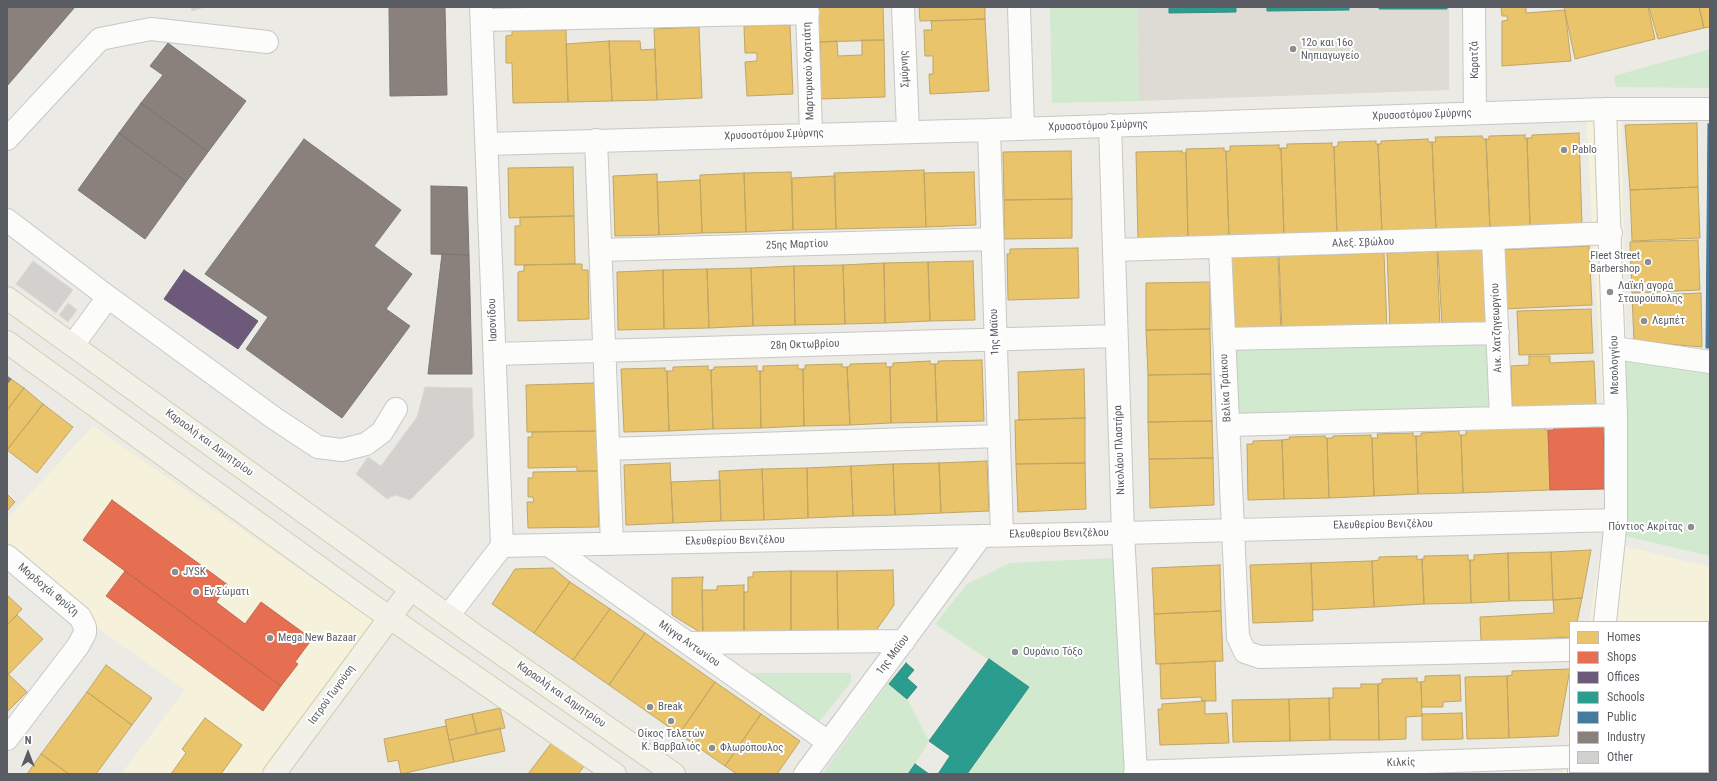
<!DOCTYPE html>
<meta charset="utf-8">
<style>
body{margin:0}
#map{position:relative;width:1717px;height:781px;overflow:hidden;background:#ebeae4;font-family:"Roboto Condensed",sans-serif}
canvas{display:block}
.frame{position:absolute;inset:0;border:8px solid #595d63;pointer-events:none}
.legend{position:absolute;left:1569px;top:621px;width:140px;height:152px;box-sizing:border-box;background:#fff;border:1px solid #bdbec1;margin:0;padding:5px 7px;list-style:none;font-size:12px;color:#595d63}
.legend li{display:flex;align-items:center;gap:8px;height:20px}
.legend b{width:20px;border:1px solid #bdbec1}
.north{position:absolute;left:8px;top:733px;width:40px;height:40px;-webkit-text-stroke:3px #fff;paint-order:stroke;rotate:0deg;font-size:11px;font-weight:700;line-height:16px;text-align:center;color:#595d63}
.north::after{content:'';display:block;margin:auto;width:14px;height:18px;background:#595d63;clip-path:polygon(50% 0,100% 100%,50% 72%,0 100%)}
</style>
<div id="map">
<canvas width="1717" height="781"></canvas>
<div class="frame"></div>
<ul class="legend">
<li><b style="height:11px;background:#e9c46a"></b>Homes</li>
<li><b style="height:11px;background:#e76f51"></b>Shops</li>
<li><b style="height:11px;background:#6d597a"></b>Offices</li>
<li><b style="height:11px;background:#2a9d8f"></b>Schools</li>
<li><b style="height:11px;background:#457b9d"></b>Public</li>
<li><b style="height:11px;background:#8a817c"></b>Industry</li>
<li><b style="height:11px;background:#d2d1ce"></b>Other</li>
</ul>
<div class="north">N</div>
</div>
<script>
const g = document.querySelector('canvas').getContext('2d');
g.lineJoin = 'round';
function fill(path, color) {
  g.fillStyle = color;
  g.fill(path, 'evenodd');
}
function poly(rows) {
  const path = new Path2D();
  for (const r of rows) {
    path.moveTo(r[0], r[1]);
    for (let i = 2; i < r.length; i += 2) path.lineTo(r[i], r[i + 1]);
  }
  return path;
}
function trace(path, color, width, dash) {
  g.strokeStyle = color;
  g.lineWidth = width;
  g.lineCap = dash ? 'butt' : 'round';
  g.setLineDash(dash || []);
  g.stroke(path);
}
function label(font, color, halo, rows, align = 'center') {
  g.font = font + ' "Roboto Condensed",sans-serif';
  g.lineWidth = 4;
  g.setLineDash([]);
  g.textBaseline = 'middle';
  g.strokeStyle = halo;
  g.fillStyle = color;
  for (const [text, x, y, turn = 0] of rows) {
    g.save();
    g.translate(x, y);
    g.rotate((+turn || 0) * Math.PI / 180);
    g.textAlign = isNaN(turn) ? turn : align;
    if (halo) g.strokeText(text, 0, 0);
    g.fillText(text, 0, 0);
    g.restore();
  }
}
fill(poly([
 [1621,115,1630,502,1624,546,1710,567,1710,620,1708,631,1708,622,1589,622,1602,540,1607,485,1586,117],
 [93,426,377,623,264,774,121,774,185,690,92,624,7,556,7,519],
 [1570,729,1570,772,1682,772,1681,774,1562,774]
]), '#f6f1db');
fill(poly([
 [1137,7,1449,7,1449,90,1139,101]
]), '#dddbd3');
fill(poly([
 [1050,7,1137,7,1139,101,1052,103],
 [1710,49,1710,88,1616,87,1614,76],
 [1492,340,1495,411,1235,419,1233,348],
 [1621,353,1710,366,1710,556,1621,535],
 [1114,558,1125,774,967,774,1029,687,935,624,967,584,1010,563],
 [753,673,851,673,851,682,819,722,814,722,748,676],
 [890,680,907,699,929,741,915,764,907,774,822,774]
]), '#d1e9cf');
const homes = poly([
 [814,7,883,7,884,40,820,42,820,38,815,38,814,7],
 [919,7,985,7,985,19,920,21,919,7],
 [1501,7,1526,7,1526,13,1565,10,1571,61,1502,66,1502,21,1508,20,1507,16,1502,16,1501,7],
 [1564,7,1648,7,1655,39,1575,59,1564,7],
 [1649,7,1699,7,1704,28,1658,39,1649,7],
 [1699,7,1710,7,1710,27,1704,28,1699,7],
 [985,19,989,91,930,94,929,74,933,74,933,56,925,56,924,30,932,30,931,21,985,19],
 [790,25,793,94,747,96,745,62,757,61,757,53,745,53,744,26,790,25],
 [699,27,702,98,657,100,654,29,699,27],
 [566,30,568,102,513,103,512,63,506,63,506,36,512,35,512,31,566,30],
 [862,40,884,40,885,97,820,99,820,42,837,41,838,56,862,55,862,40],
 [609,41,612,101,568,102,566,44,609,41],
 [609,41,640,41,641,50,655,49,657,100,612,101,609,41],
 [1697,123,1698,187,1630,190,1625,125,1697,123],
 [1579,133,1582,225,1530,226,1527,138,1532,138,1532,135,1579,133],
 [1525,135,1525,139,1527,138,1530,226,1490,228,1486,139,1489,139,1489,136,1525,135],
 [1482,136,1483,139,1486,139,1490,228,1436,231,1432,142,1436,142,1435,137,1482,136],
 [1428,139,1428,142,1432,142,1436,231,1382,233,1378,144,1381,144,1381,141,1428,139],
 [1376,141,1376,144,1378,144,1382,233,1337,235,1334,147,1338,146,1338,142,1376,141],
 [1332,143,1332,147,1334,147,1337,235,1284,237,1281,148,1287,148,1287,144,1332,143],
 [1279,145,1279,149,1281,148,1284,237,1229,238,1226,151,1230,151,1230,146,1279,145],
 [1224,148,1224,151,1226,151,1229,238,1188,240,1186,149,1224,148],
 [1071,151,1072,199,1004,200,1003,152,1071,151],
 [1182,151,1182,153,1186,153,1188,240,1138,241,1136,152,1182,151],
 [573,167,574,216,509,218,508,168,573,167],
 [924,170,926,227,836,229,834,173,924,170],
 [791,172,793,230,746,232,744,173,791,172],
 [974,172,976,225,926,227,924,173,974,172],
 [744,173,746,232,702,233,700,175,744,173],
 [657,174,659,235,615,236,613,176,657,174],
 [835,176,836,229,793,230,792,178,835,176],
 [700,180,702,233,659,235,657,182,700,180],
 [1698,187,1700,238,1632,241,1630,190,1698,187],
 [1072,199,1072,238,1004,239,1004,200,1072,199],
 [574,216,575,264,515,265,515,226,520,226,520,217,574,216],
 [1698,240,1700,290,1632,293,1630,242,1698,240],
 [1589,246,1592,305,1503,309,1500,250,1589,246],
 [1078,248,1079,298,1008,300,1007,254,1010,254,1010,249,1078,248],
 [1488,249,1491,325,1442,327,1438,251,1488,249],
 [1437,251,1440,327,1390,329,1387,253,1437,251],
 [1384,253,1387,328,1282,332,1279,256,1384,253],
 [1278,256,1281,331,1232,333,1229,257,1278,256],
 [973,261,975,320,930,321,928,262,973,261],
 [928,262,930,321,885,323,884,263,928,262],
 [884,263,885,323,845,324,843,265,884,263],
 [575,264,582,264,582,270,588,270,589,319,518,321,518,272,524,271,524,265,575,264],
 [843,265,845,324,795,325,794,266,843,265],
 [794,266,795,325,753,326,751,268,794,266],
 [751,268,753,326,709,328,707,269,751,268],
 [707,269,709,328,664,329,663,270,707,269],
 [663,270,664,329,618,330,617,272,663,270],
 [1210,282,1210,329,1146,330,1146,283,1210,282],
 [1701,293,1702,347,1634,341,1632,296,1701,293],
 [1591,309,1593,353,1519,355,1517,311,1591,309],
 [1210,329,1211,374,1148,375,1146,330,1210,329],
 [1529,356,1550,356,1550,363,1594,361,1596,406,1512,409,1511,366,1529,365,1529,356],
 [982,360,984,421,937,422,935,364,938,364,938,361,982,360],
 [930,361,930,364,935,364,937,422,891,423,890,367,893,366,893,363,930,361],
 [886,363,886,367,890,367,891,423,850,425,847,367,850,366,850,364,886,363],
 [842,364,842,367,847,367,850,425,804,426,803,369,805,369,805,365,842,364],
 [798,365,798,369,803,369,804,426,761,428,760,371,763,371,763,366,798,365],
 [708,366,708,370,711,370,713,429,669,431,667,371,673,371,673,367,708,366],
 [757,366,757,371,760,371,761,428,713,429,711,370,714,369,714,367,757,366],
 [665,368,665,371,667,371,669,431,624,432,621,369,665,368],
 [1084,369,1085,418,1019,420,1018,372,1084,369],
 [1211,374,1212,421,1148,422,1148,375,1211,374],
 [11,379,24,388,7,410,7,384,11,379],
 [596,383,597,431,527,432,526,385,596,383],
 [24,388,43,404,7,450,7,410,24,388],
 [43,404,73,427,37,473,7,450,43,404],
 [1085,418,1085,463,1016,464,1015,420,1085,418],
 [1212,421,1213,458,1149,459,1148,422,1212,421],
 [1545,427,1545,430,1548,430,1550,490,1463,493,1461,435,1466,435,1466,429,1545,427],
 [597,431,598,471,577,471,577,467,528,468,528,437,532,437,532,432,597,431],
 [1459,431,1459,435,1461,435,1463,493,1418,494,1416,436,1421,436,1421,433,1459,431],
 [1413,433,1413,436,1416,436,1418,494,1374,496,1372,438,1378,438,1377,434,1413,433],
 [1371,435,1371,438,1372,438,1374,496,1329,498,1327,438,1333,438,1333,436,1371,435],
 [1325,436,1325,438,1327,438,1329,498,1284,499,1282,440,1290,439,1289,437,1325,436],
 [1282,440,1284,499,1248,500,1247,444,1253,444,1253,441,1282,440],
 [1213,458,1214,505,1150,508,1149,459,1213,458],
 [987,461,989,511,941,513,939,463,987,461],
 [670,463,673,523,626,525,624,465,670,463],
 [939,463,941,513,895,515,893,464,939,463],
 [1085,463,1086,509,1018,512,1016,464,1085,463],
 [893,464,895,515,853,516,851,466,893,464],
 [851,466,853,516,808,518,807,468,851,466],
 [807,468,808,518,764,520,762,469,807,468],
 [762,469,764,520,721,521,719,471,762,469],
 [598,471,599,527,528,528,527,502,534,502,533,497,528,497,528,478,533,478,533,472,598,471],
 [720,480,721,521,673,523,671,482,720,480],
 [7,494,15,502,7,511,7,494],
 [1591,550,1582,598,1553,600,1551,552,1591,550],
 [1551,552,1553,600,1509,601,1508,553,1551,552],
 [1508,553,1509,601,1471,603,1470,560,1474,560,1474,555,1508,553],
 [1468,555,1468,560,1470,560,1471,603,1424,604,1422,559,1424,559,1424,556,1468,555],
 [1417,556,1417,560,1422,559,1424,604,1374,607,1372,561,1379,560,1379,557,1417,556],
 [1372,561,1374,607,1313,610,1311,563,1372,561],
 [1311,563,1313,621,1253,623,1250,565,1311,563],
 [1220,565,1221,611,1154,614,1152,568,1220,565],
 [553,568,570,582,534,633,492,604,515,569,553,568],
 [893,570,894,605,875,632,838,632,837,571,893,570],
 [791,571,837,571,838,632,791,633,791,571],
 [791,571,791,633,744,633,744,592,748,592,748,577,753,577,753,572,791,571],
 [703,577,702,590,703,634,672,615,672,578,703,577],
 [570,582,610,609,573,660,534,633,570,582],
 [744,585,744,633,703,634,702,590,717,590,717,586,744,585],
 [7,595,22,609,7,625,7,595],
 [1582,598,1577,622,1570,622,1570,637,1481,642,1480,617,1554,613,1553,600,1582,598],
 [610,609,645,633,609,685,573,660,610,609],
 [1221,611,1223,661,1156,664,1154,614,1221,611],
 [17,615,43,639,9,674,7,673,7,625,17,615],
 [645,633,715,682,679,734,609,685,645,633],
 [1215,661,1216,701,1202,701,1201,697,1161,699,1160,664,1215,661],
 [106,665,152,698,132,725,87,692,106,665],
 [1570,669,1558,736,1509,738,1507,676,1512,675,1512,671,1570,669],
 [7,673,27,692,7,712,7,673],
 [1460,675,1461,701,1443,702,1443,707,1422,707,1421,682,1425,681,1425,676,1460,675],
 [1507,676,1509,738,1467,739,1465,677,1507,676],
 [1417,678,1417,682,1421,682,1422,716,1406,717,1406,739,1379,740,1378,684,1382,683,1382,679,1417,678],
 [715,682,761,714,725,766,679,734,715,682],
 [1361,684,1378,684,1379,740,1330,740,1329,698,1333,698,1333,688,1361,688,1361,684],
 [87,692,132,725,96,774,69,774,41,754,87,692],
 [1329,698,1330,740,1290,741,1289,699,1329,698],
 [1289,699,1290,741,1233,742,1232,700,1289,699],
 [1205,701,1205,714,1227,713,1229,743,1160,745,1158,709,1162,709,1162,704,1205,701],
 [500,708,505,728,477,734,472,714,500,708],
 [1462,713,1463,739,1422,740,1422,714,1462,713],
 [472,714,477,734,449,740,445,720,472,714],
 [761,714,800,741,777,774,737,774,725,766,761,714],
 [205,718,242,745,221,774,171,774,186,753,182,749,205,718],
 [446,726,454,762,401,774,398,760,388,762,384,739,446,726],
 [500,728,505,751,454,762,449,740,500,728],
 [553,741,585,765,578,774,528,774,553,741],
 [41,754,69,774,27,774,41,754]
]);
fill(homes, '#e9c46a');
trace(homes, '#bea568', 1);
const shops = poly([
 [1603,425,1605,489,1550,490,1548,430,1554,430,1553,426,1603,425],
 [112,500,228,585,216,602,245,624,261,602,312,639,295,662,298,664,281,686,83,540,112,500],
 [125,571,281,686,263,711,106,596,125,571]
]);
fill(shops, '#e76f51');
trace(shops, '#bc6a56', 1);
const offices = poly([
 [184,270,258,321,238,349,164,299,184,270]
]);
fill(offices, '#6d597a');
trace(offices, '#675a73', 1);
const schools = poly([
 [1169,7,1236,7,1236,12,1169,13,1169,7],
 [1267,7,1349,7,1349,10,1267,11,1267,7],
 [1379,7,1447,7,1447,9,1379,9,1379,7],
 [989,659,1029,687,967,774,938,774,950,756,929,741,989,659],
 [906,663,914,670,907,678,917,687,907,699,889,684,906,663],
 [915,764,929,774,908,774,915,764]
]);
fill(schools, '#2a9d8f');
trace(schools, '#388a82', 1);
const public = poly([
 [1708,124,1710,124,1710,348,1706,348,1708,124]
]);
fill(public, '#457b9d');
trace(public, '#4b728c', 1);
const industry = poly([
 [7,7,75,7,7,86,7,7],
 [389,7,445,7,447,95,390,96,389,7],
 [168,43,246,101,208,152,141,103,163,75,150,66,168,43],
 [141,103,208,152,186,182,119,133,141,103],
 [119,133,186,182,145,239,78,190,119,133],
 [304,139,401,210,374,246,412,274,386,309,410,326,342,418,246,349,268,317,205,274,304,139],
 [431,186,467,187,469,255,431,254,431,186],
 [442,254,469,255,472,374,428,374,442,254],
 [7,376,11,379,7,384,7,376]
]);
fill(industry, '#8a817c');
trace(industry, '#7b7674', 1);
const building = poly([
 [191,7,205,7,192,11,191,7],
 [33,261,73,290,56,313,16,284,33,261],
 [68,303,77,310,68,322,59,315,68,303],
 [425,387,472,388,474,436,410,500,395,495,387,499,356,474,368,457,381,466,417,417,425,387]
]);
fill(building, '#d2d1ce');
trace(building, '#dad9d4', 1);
const minor = poly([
 [807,7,811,134],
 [903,7,908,131],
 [1019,7,1023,128],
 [1474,7,1475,113],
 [482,20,808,13],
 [1605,109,1616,415,1616,520,1605,622],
 [1110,125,1123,533,1136,774],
 [989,130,1002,535],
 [7,139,100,39,151,29,267,42],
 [596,140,612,544],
 [487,144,989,130,1605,109,1710,109],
 [7,220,108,297],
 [1493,238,1501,418],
 [1220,248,1238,637,1245,652,1260,657,1570,650],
 [601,250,992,239],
 [1114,250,1493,238,1611,233],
 [1224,339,1498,333],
 [73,345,108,297,274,418,318,447,342,450,366,444,382,432,396,409],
 [1615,348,1710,362],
 [495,354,1116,336],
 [1228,425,1616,415],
 [608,449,999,436],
 [502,546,1123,533,1616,520],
 [550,546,828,742],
 [7,556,80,617,85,627,85,633,78,646,7,739],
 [448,616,502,546,481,7],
 [688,643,904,641],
 [1135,772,1570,757],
 [805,774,981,536],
 [1579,774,1579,772]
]);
const major = poly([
 [7,298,476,636,674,774],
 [7,342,363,599,615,774],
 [274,774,411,589]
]);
trace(minor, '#c7c8c6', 24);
trace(major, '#d4ccb0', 24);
trace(minor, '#fcfcfb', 22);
trace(major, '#f2f1e7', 22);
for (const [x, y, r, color] of [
 [1293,49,4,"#8c8e90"],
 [1564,150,4,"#8c8e90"],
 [1648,262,4,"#8c8e90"],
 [1610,292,4,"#8c8e90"],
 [1644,321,4,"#8c8e90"],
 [1691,527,4,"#8c8e90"],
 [175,572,4,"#8c8e90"],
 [196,592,4,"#8c8e90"],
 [270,638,4,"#8c8e90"],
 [1015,652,4,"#8c8e90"],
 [650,707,4,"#8c8e90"],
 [671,721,4,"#8c8e90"],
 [712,748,4,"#8c8e90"]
]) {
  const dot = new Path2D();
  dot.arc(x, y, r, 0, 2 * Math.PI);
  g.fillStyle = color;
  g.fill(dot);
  trace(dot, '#fff', 1.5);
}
label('11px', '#595d63', '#fff', [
 ["12ο και 16ο",1301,43],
 ["Νηπιαγωγείο",1301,56],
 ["Pablo",1572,150],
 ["Fleet Street",1640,256,"right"],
 ["Barbershop",1640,269,"right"],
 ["Λαϊκή αγορά",1618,286],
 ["Σταυρούπολης",1618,299],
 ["Λεμπέτ",1652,321],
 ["Πόντιος Ακρίτας",1683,527,"right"],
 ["JYSK",183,572],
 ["Εν Σώματι",204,592],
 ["Mega New Bazaar",278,638],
 ["Ουράνιο Τόξο",1023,652],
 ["Break",658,707],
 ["Οίκος Τελετών",671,734,"center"],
 ["Κ. Βαρβαλιός",671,747,"center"],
 ["Φλωρόπουλος",720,748]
], 'left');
label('11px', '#595d63', '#fff', [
 ["Καρατζά",1475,60,-91],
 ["Σμύρνης",905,69,-92],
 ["Μαρτυρικού Χορτιάτη",809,71,-92],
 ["Χρυσοστόμου Σμύρνης",1422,115,-2],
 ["Χρυσοστόμου Σμύρνης",1098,126,-2],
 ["Χρυσοστόμου Σμύρνης",774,135,-2],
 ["Αλεξ. Σβώλου",1363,243,-2],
 ["25ης Μαρτίου",797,245,-2],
 ["Ιασονίδου",493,320,-92],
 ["Αικ. Χατζηγεωργίου",1497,328,-92],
 ["1ης Μαϊου",995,332,-92],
 ["28η Οκτωβρίου",805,345,-2],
 ["Μεσολογγίου",1615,365,-91],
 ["Βελίκα Τράικου",1226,388,-93],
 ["Καραολή και Δημητρίου",209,443,36],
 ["Νικολάου Πλαστήρα",1120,450,-92],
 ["Ελευθερίου Βενιζέλου",1383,525,-1],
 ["Ελευθερίου Βενιζέλου",1059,534,-1],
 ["Ελευθερίου Βενιζέλου",735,541,-1],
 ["Μορδοχάι Φρύζη",48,590,40],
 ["Μίγγα Αντωνίου",689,644,35],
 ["1ης Μαϊου",893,655,-53],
 ["Ιατρού Γωγούση",332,695,-54],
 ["Καραολή και Δημητρίου",561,695,35],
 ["Κιλκίς",1401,763,-2]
]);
</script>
